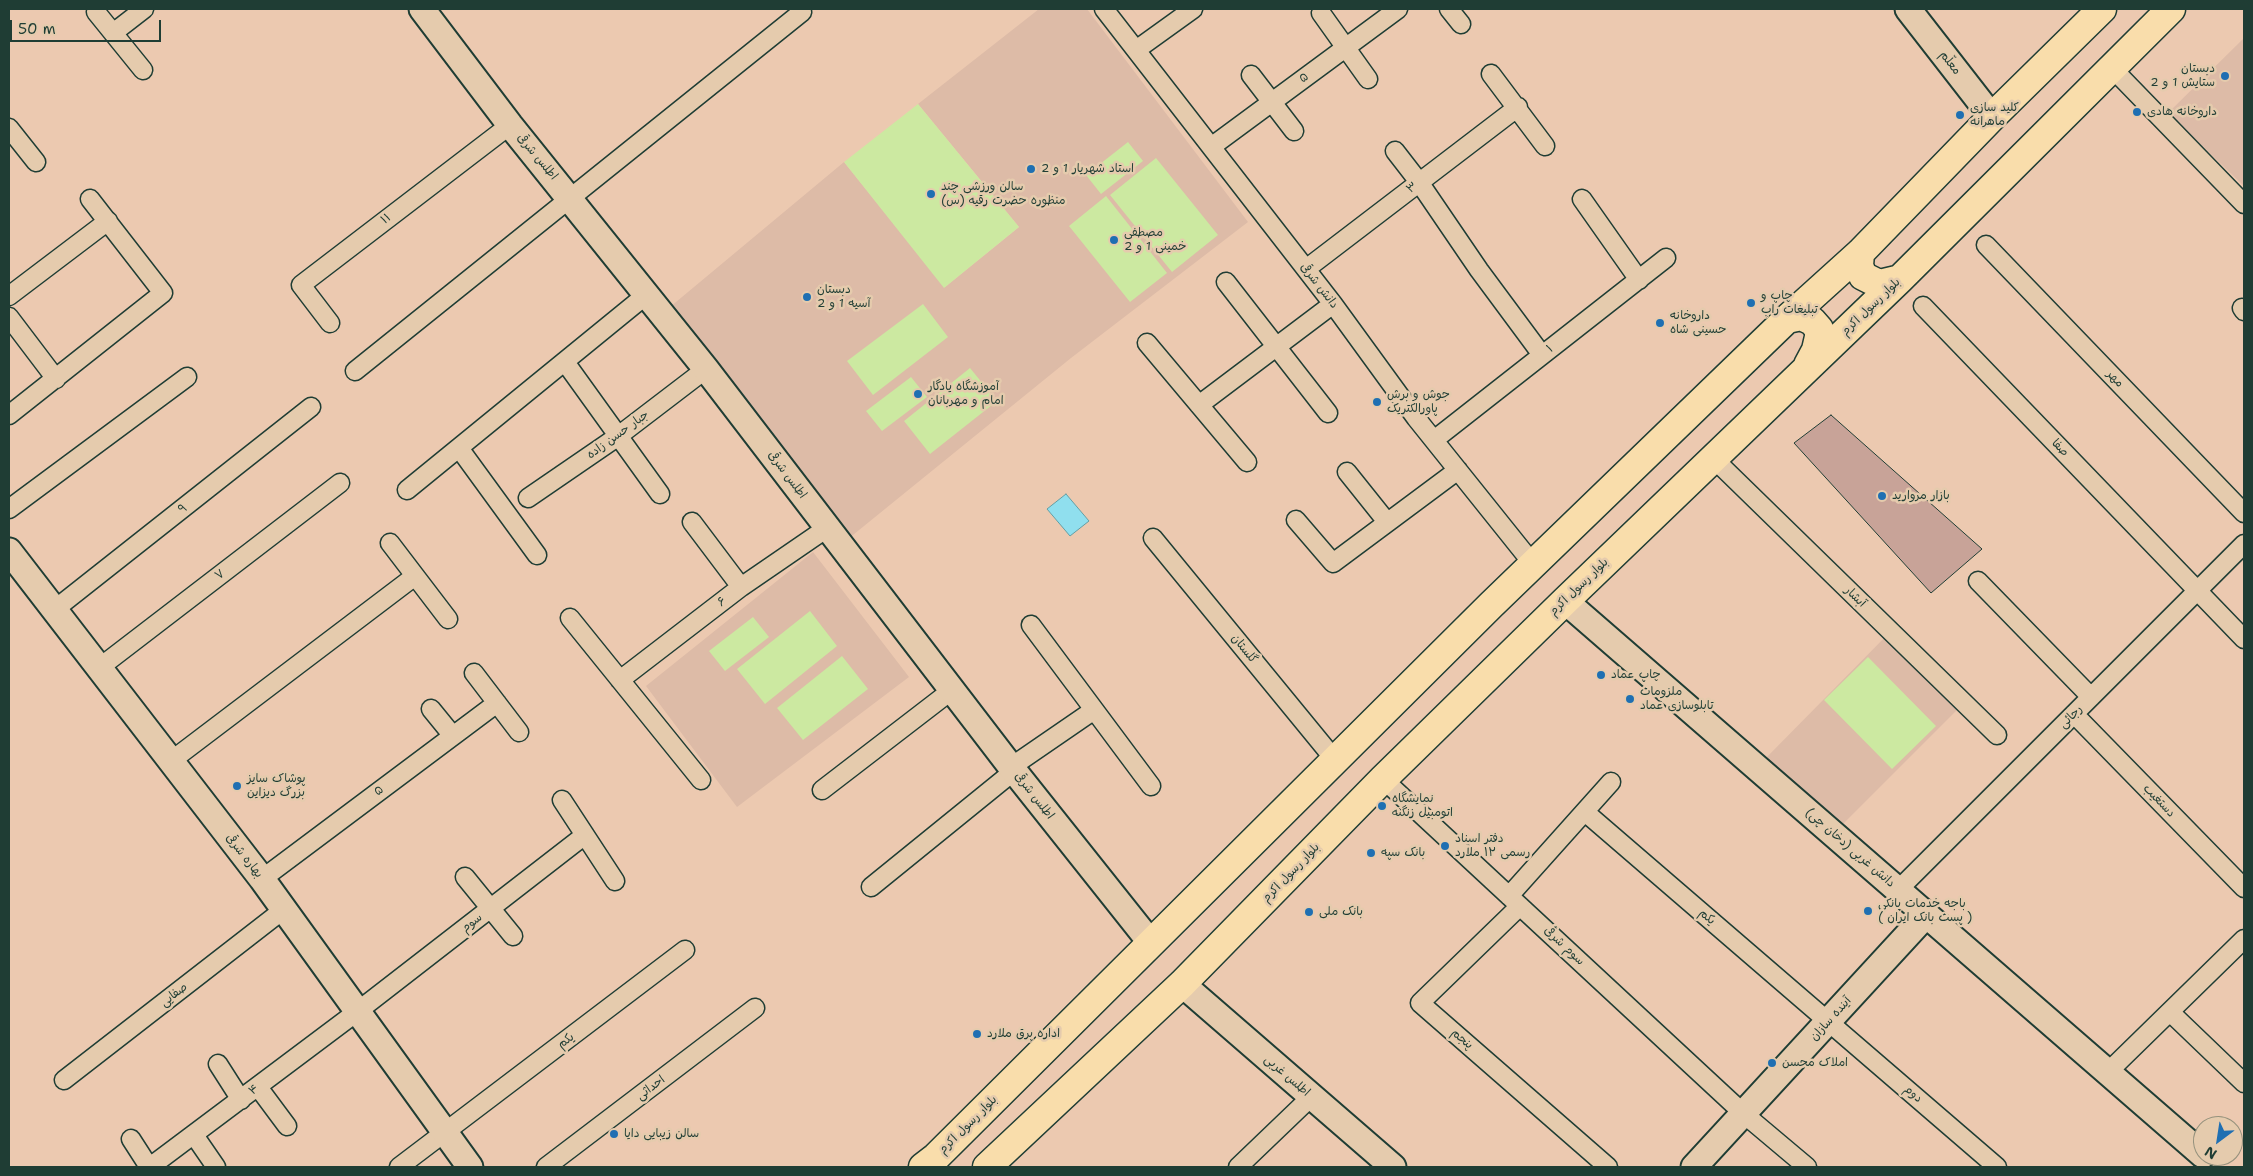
<!DOCTYPE html>
<meta charset="utf-8">
<style>
body{margin:0}
#map{position:relative;width:2253px;height:1176px;overflow:hidden;background:#ecc9b0;font-family:"Shantell Sans",sans-serif}
canvas{display:block}
.frame{position:absolute;inset:0;border:10px solid #1f3d34;pointer-events:none}
.north{position:absolute;left:2193px;top:1116px;width:50px;height:50px;box-sizing:border-box;background:#e5cbad;border:1px solid #96927d;border-radius:50%;rotate:211deg;font-size:14px;font-weight:700;line-height:20px;text-align:center;color:#1f3d34}
.north::after{content:'';display:block;margin:auto;width:18px;height:22px;background:#1f6fb2;clip-path:polygon(50% 0,100% 100%,50% 72%,0 100%)}
.scale{position:absolute;left:10px;top:20px;width:151px;height:22px;box-sizing:border-box;border:2px solid #1f3d34;border-top:0;padding-left:6px;font-size:15px;line-height:18px;white-space:nowrap;color:#1f3d34;-webkit-text-stroke:4px #e5cbad;paint-order:stroke}
</style>
<div id="map">
<canvas width="2253" height="1176"></canvas>
<div class="frame"></div>
<div class="north">N</div>
<div class="scale">50 m</div>
</div>
<script>
const g = document.querySelector('canvas').getContext('2d');
g.lineJoin = 'round';
function fill(path, color) {
  g.fillStyle = color;
  g.fill(path, 'evenodd');
}
function poly(rows) {
  const path = new Path2D();
  for (const r of rows) {
    path.moveTo(r[0], r[1]);
    for (let i = 2; i < r.length; i += 2) path.lineTo(r[i], r[i + 1]);
  }
  return path;
}
function trace(path, color, width, dash) {
  g.strokeStyle = color;
  g.lineWidth = width;
  g.lineCap = dash ? 'butt' : 'round';
  g.setLineDash(dash || []);
  g.stroke(path);
}
function label(font, color, halo, rows, align = 'center') {
  g.font = font + ' "Shantell Sans","Playpen Sans Arabic",sans-serif';
  g.lineWidth = 5;
  g.setLineDash([]);
  g.textBaseline = 'middle';
  g.strokeStyle = halo;
  g.fillStyle = color;
  for (const [text, x, y, turn = 0] of rows) {
    g.save();
    g.translate(x, y);
    g.rotate((+turn || 0) * Math.PI / 180);
    g.textAlign = isNaN(turn) ? turn : align;
    if (halo) g.strokeText(text, 0, 0);
    g.fillText(text, 0, 0);
    g.restore();
  }
}
fill(poly([
 [1039,9,1087,9,1248,222,1071,358,848,539,670,307,844,162,945,287,1019,227,918,104],
 [2244,38,2244,186,2168,113],
 [813,552,909,677,737,807,646,686],
 [1891,631,1964,703,1839,828,1762,762]
]), '#ddbba7');
fill(poly([
 [918,104,1019,227,944,288,844,162],
 [1128,142,1143,161,1101,194,1086,175],
 [1156,158,1218,235,1172,272,1110,195],
 [1106,196,1167,273,1130,302,1069,226],
 [923,304,948,337,873,395,847,361],
 [970,368,997,401,930,454,904,421],
 [911,377,927,397,882,431,866,411],
 [810,611,837,646,765,704,737,669],
 [753,617,769,637,725,671,709,651],
 [842,656,868,689,803,740,777,708],
 [1868,657,1936,726,1892,769,1824,700]
]), '#cce9a1');
const water = poly([
 [1066,494,1089,521,1070,536,1047,509,1066,494]
]);
fill(water, '#90dfee');
trace(water, '#639ea4', 1);
const building = poly([
 [1831,415,1982,549,1931,593,1794,443,1831,415]
]);
fill(building, '#c8a398');
trace(building, '#1f3d34', 1);
const street = poly([
 [1104,9,1333,304,1416,418,1533,564],
 [1449,9,1461,24],
 [96,12,143,70],
 [1321,13,1368,79],
 [113,33,144,9],
 [1136,50,1193,9],
 [2112,68,2244,204],
 [1491,74,1545,146],
 [1251,75,1294,131],
 [9,128,36,162],
 [1211,147,1398,9],
 [1395,151,1419,182,1479,270,1542,355],
 [1582,199,1639,280],
 [1986,245,2244,513],
 [1306,269,1518,107],
 [1226,282,1328,413],
 [9,296,108,221],
 [1923,306,2244,639],
 [2242,308,2244,311],
 [9,317,56,379],
 [330,323,301,285,510,125],
 [1147,343,1247,462],
 [565,362,660,494],
 [355,371,802,12],
 [1199,405,1333,304],
 [9,415,163,293,90,199],
 [1434,440,1666,258],
 [459,448,537,555],
 [1713,458,1997,735],
 [1347,472,1387,522],
 [407,490,646,295],
 [528,498,617,437,706,369],
 [9,509,187,377],
 [1296,520,1333,563,1458,470],
 [692,522,741,587],
 [1153,538,1335,760],
 [390,543,448,619],
 [1978,581,2091,697],
 [54,610,311,407],
 [570,618,701,780],
 [1031,625,1151,786],
 [99,668,340,483],
 [474,673,519,732],
 [620,680,741,587,827,528],
 [431,709,453,736],
 [2074,714,2244,888],
 [171,761,415,576],
 [1011,767,1094,710],
 [1383,779,1744,1114,1807,1167],
 [822,790,952,690],
 [562,800,615,881],
 [1585,812,1997,1167],
 [465,877,513,936],
 [262,879,497,703],
 [871,887,1014,771],
 [1898,890,2244,544],
 [1509,896,1611,782],
 [1520,906,1420,1003,1608,1167],
 [2170,1012,2244,1083],
 [218,1064,241,1100],
 [2108,1072,2244,939],
 [64,1080,283,910],
 [258,1087,287,1126],
 [194,1135,216,1167],
 [131,1139,149,1167],
 [150,1167,358,1011,585,835],
 [399,1167,685,950],
 [546,1167,755,1008],
 [1238,1167,1311,1097]
]);
const secondary = poly([
 [422,9,510,125,706,369,1011,767,1151,943],
 [1908,9,1992,117],
 [9,551,262,879,470,1167],
 [1565,601,2203,1155],
 [1182,984,1393,1167],
 [1694,1167,1926,915]
]);
const primary = poly([
 [1860,253,1859,266,1863,276,1879,284,1900,279],
 [1787,319,1801,316,1812,321,1819,329,1819,337,1816,350,1808,365],
 [923,1167,936,1157,1491,605,1787,319,1860,253,1992,117,2102,9],
 [987,1167,1182,984,1383,779,1565,601,1900,279,2171,9]
]);
trace(street, '#1f3d34', 21);
trace(secondary, '#1f3d34', 29);
trace(primary, '#1f3d34', 31);
trace(street, '#e5cbad', 18);
trace(secondary, '#e5cbad', 25);
trace(primary, '#f9ddab', 28);
for (const [x, y, r, color] of [
 [2225,76,5,"#1f6fb2"],
 [2137,112,5,"#1f6fb2"],
 [1960,115,5,"#1f6fb2"],
 [1031,169,5,"#1f6fb2"],
 [931,194,5,"#1f6fb2"],
 [1114,240,5,"#1f6fb2"],
 [807,297,5,"#1f6fb2"],
 [1751,303,5,"#1f6fb2"],
 [1660,323,5,"#1f6fb2"],
 [918,394,5,"#1f6fb2"],
 [1377,402,5,"#1f6fb2"],
 [1882,496,5,"#1f6fb2"],
 [1601,675,5,"#1f6fb2"],
 [1630,699,5,"#1f6fb2"],
 [237,786,5,"#1f6fb2"],
 [1382,806,5,"#1f6fb2"],
 [1445,846,5,"#1f6fb2"],
 [1371,853,5,"#1f6fb2"],
 [1868,911,5,"#1f6fb2"],
 [1309,912,5,"#1f6fb2"],
 [977,1034,5,"#1f6fb2"],
 [1772,1063,5,"#1f6fb2"],
 [614,1134,5,"#1f6fb2"]
]) {
  const dot = new Path2D();
  dot.arc(x, y, r, 0, 2 * Math.PI);
  g.fillStyle = color;
  g.fill(dot);
  trace(dot, '#e5cbad', 2);
}
label('12px', '#1f3d34', '#e5cbad', [
 ["معلّم",1950,63,52],
 ["۵",1304,78,-36],
 ["اطلس شرقی",537,157,50],
 ["۳",1412,188,-37],
 ["۱۱",386,219,-37],
 ["دانش شرقی",1319,286,52],
 ["بلوار رسول اکرم",1871,307,-44],
 ["۱",1550,349,-38],
 ["مهر",2115,379,46],
 ["جبار حسن زاده",618,435,-36],
 ["صفا",2060,448,46],
 ["اطلس شرقی",787,475,53],
 ["۹",183,509,-38],
 ["۷",220,575,-38],
 ["بلوار رسول اکرم",1579,587,-44],
 ["آبشار",1855,597,44],
 ["۶",722,602,-37],
 ["گلستان",1244,649,51],
 ["رجائی",2071,717,-45],
 ["۵",379,791,-37],
 ["اطلس شرقی",1034,796,52],
 ["دستغیب",2159,801,46],
 ["دانش غربی (دخان چی)",1850,848,41],
 ["بهاره شرقی",244,856,52],
 ["بلوار رسول اکرم",1291,873,-46],
 ["یکم",1707,917,41],
 ["سوم",472,923,-38],
 ["سوم شرقی",1564,946,43],
 ["صفایی",174,995,-38],
 ["آینده سازان",1831,1019,-48],
 ["پنجم",1462,1039,41],
 ["یکم",566,1041,-37],
 ["اطلس غربی",1287,1076,41],
 ["احداثی",651,1088,-37],
 ["۴",254,1090,-37],
 ["دوم",1913,1094,41],
 ["بلوار رسول اکرم",968,1125,-45]
]);
label('12px', '#1f3d34', '#e5cbad', [
 ["دبستان",2215,69,"right"],
 ["ستایش 1 و 2",2215,83,"right"],
 ["کلید سازی",1970,108],
 ["ماهرانه",1970,122],
 ["داروخانه هادی",2147,112],
 ["استاد شهریار 1 و 2",1041,169],
 ["سالن ورزشی چند",941,187],
 ["منظوره حضرت رقیه (س)",941,201],
 ["مصطفی",1124,233],
 ["خمینی 1 و 2",1124,247],
 ["دبستان",817,290],
 ["آسیه 1 و 2",817,304],
 ["چاپ و",1761,296],
 ["تبلیغات راب",1761,310],
 ["داروخانه",1670,316],
 ["حسینی شاه",1670,330],
 ["آموزشگاه یادگار",928,387],
 ["امام و مهربانان",928,401],
 ["جوش و برش",1387,395],
 ["پاورالکتریک",1387,409],
 ["بازار مروارید",1892,496],
 ["چاپ عماد",1611,675],
 ["ملزومات",1640,692],
 ["تابلوسازی عماد",1640,706],
 ["پوشاک سایز",247,779],
 ["بزرگ دیزاین",247,793],
 ["نمایشگاه",1392,799],
 ["اتومبیل زنگنه",1392,813],
 ["دفتر اسناد",1455,839],
 ["رسمی ۱۲ ملارد",1455,853],
 ["بانک سپه",1381,853],
 ["باجه خدمات بانکی",1878,904],
 ["( پست بانک ایران )",1878,918],
 ["بانک ملی",1319,912],
 ["اداره برق ملارد",987,1034],
 ["املاک محسن",1782,1063],
 ["سالن زیبایی دایا",624,1134]
], 'left');
</script>
